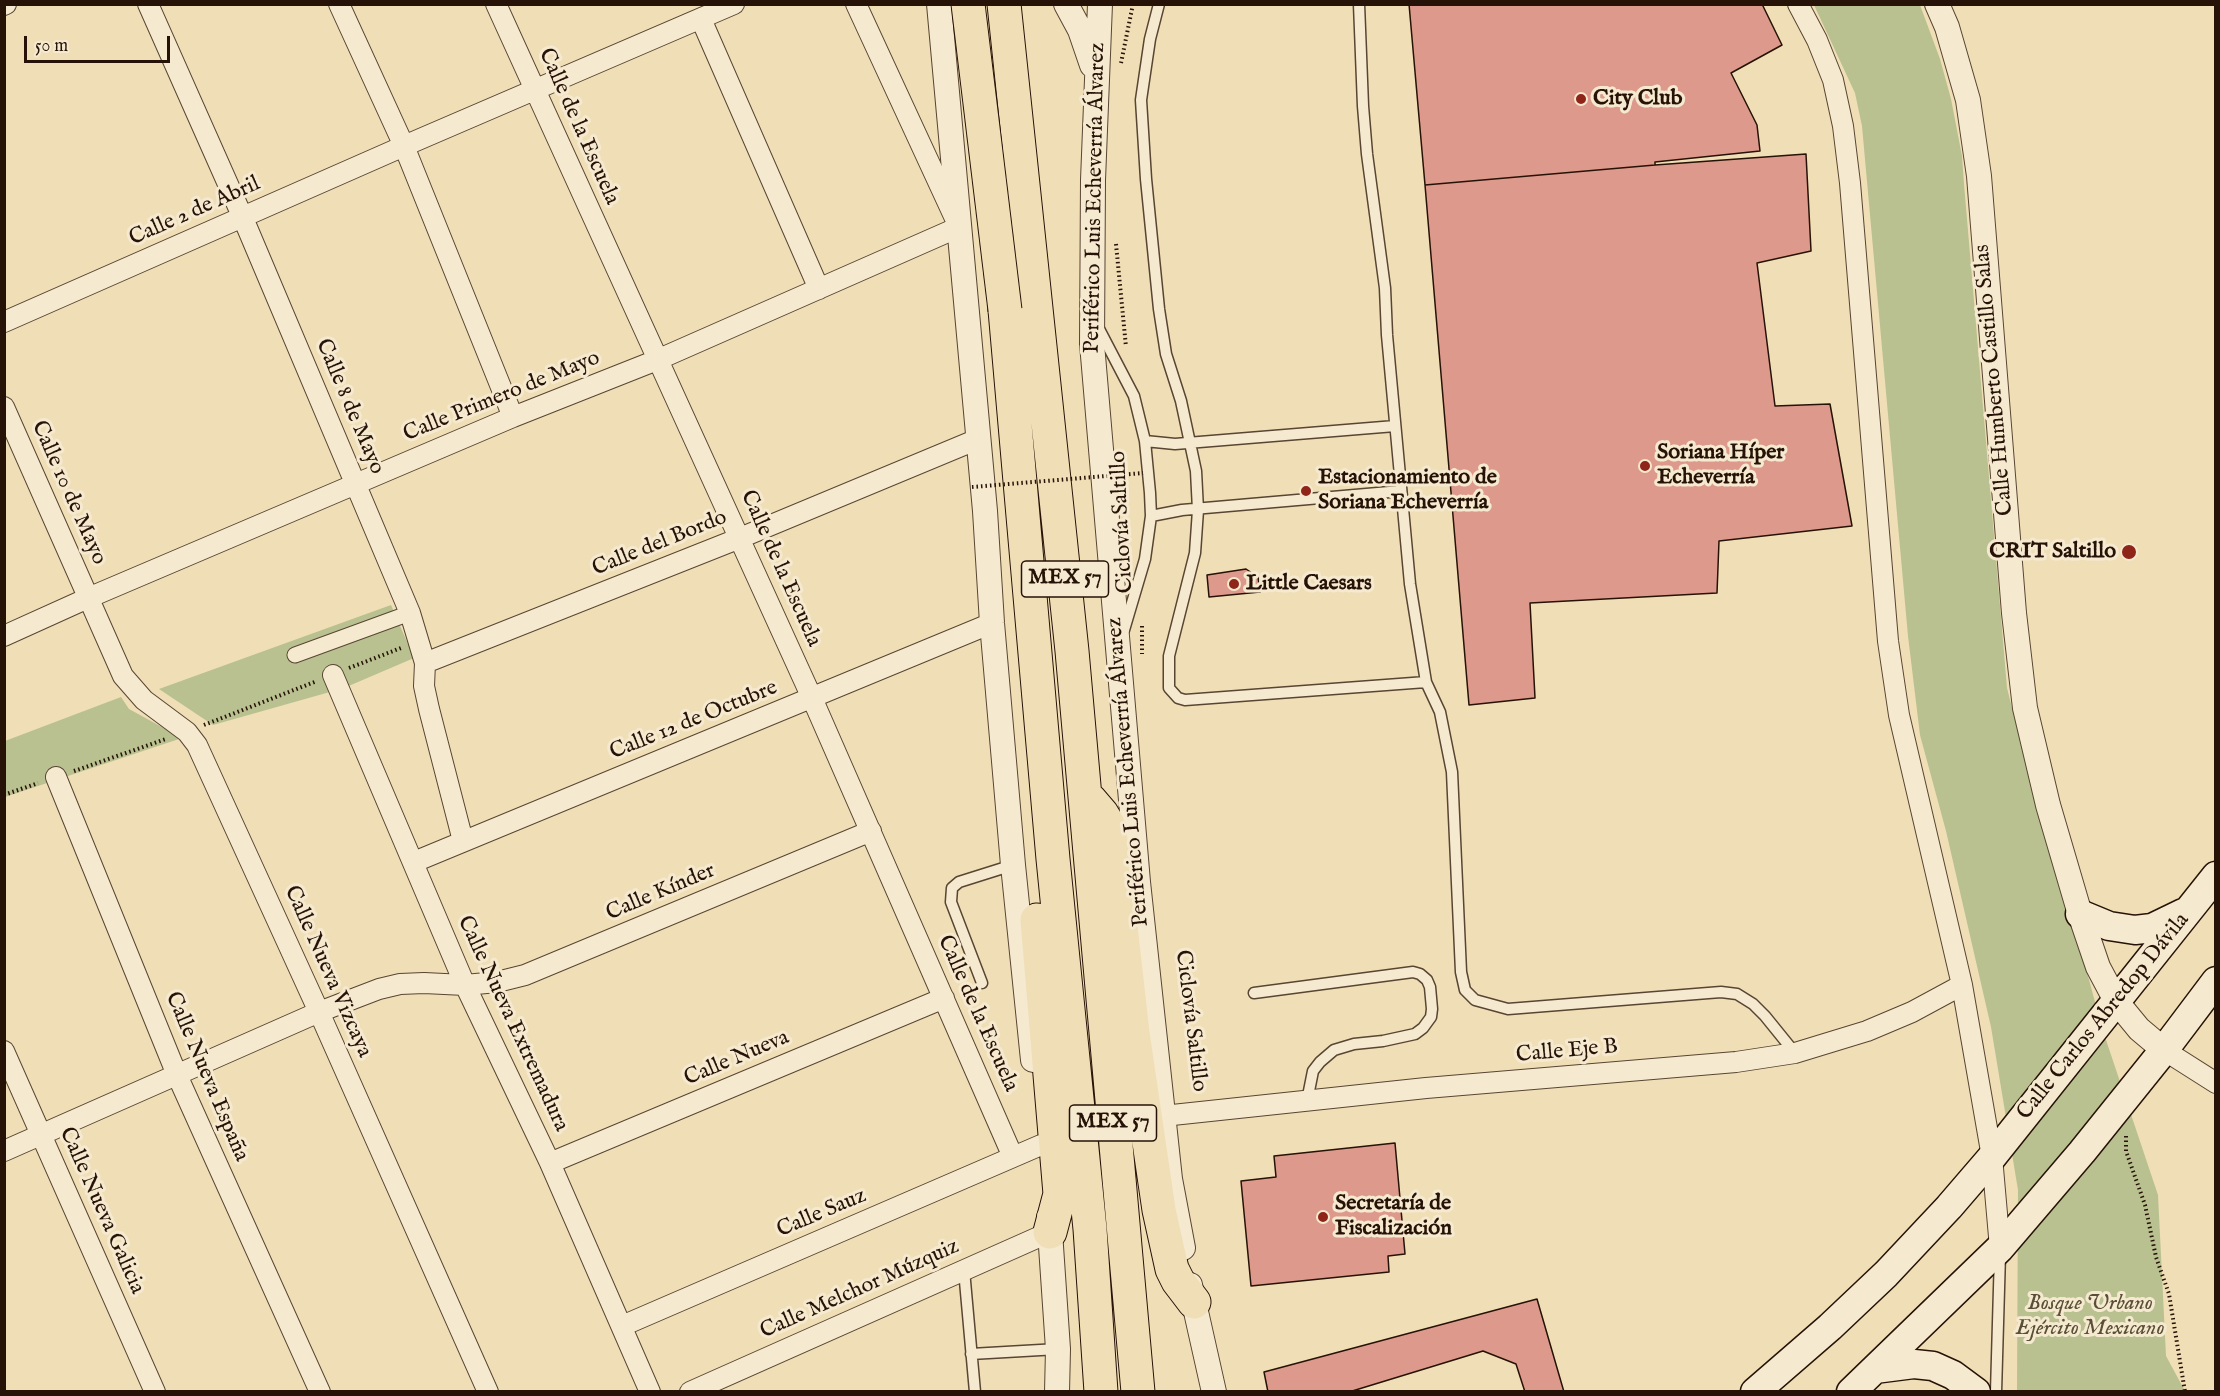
<!DOCTYPE html>
<meta charset="utf-8">
<style>
body{margin:0}
#map{position:relative;width:2220px;height:1396px;overflow:hidden;background:#f0deb6;font-family:"IM FELL English",serif}
canvas{display:block}
.frame{position:absolute;inset:0;border:6px solid #261206;pointer-events:none}
.scale{position:absolute;left:24px;top:36px;width:146px;height:27px;box-sizing:border-box;border:3px solid #261206;border-top:0;padding-left:8px;font-size:18px;line-height:21px;white-space:nowrap;color:#261206;-webkit-text-stroke:4px #f5ead0;paint-order:stroke}
</style>
<div id="map">
<canvas width="2220" height="1396"></canvas>
<div class="frame"></div>
<div class="scale">50 m</div>
</div>
<script>
const g = document.querySelector('canvas').getContext('2d');
g.lineJoin = 'round';
function fill(path, color) {
  g.fillStyle = color;
  g.fill(path, 'evenodd');
}
function poly(rows) {
  const path = new Path2D();
  for (const r of rows) {
    path.moveTo(r[0], r[1]);
    for (let i = 2; i < r.length; i += 2) path.lineTo(r[i], r[i + 1]);
  }
  return path;
}
function trace(path, color, width, dash) {
  g.strokeStyle = color;
  g.lineWidth = width;
  g.lineCap = dash ? 'butt' : 'round';
  g.setLineDash(dash || []);
  g.stroke(path);
}
function label(font, color, halo, rows, align = 'center') {
  g.font = font + ' "IM FELL English",serif';
  g.lineWidth = 6;
  g.setLineDash([]);
  g.textBaseline = 'middle';
  g.strokeStyle = halo;
  g.fillStyle = color;
  for (const [text, x, y, turn = 0] of rows) {
    g.save();
    g.translate(x, y);
    g.rotate((+turn || 0) * Math.PI / 180);
    g.textAlign = isNaN(turn) ? turn : align;
    if (halo) g.strokeText(text, 0, 0);
    g.fillText(text, 0, 0);
    g.restore();
  }
}
fill(poly([
 [1814,5,1920,5,1940,59,1951,99,1962,156,1964,184,2007,688,2039,815,2084,961,2102,1028,2158,1195,2166,1356,2185,1391,2017,1391,2018,1190,1991,1027,1946,831,1920,735,1908,636,1862,126,1855,93],
 [391,605,414,658,344,688,213,725,159,689],
 [121,697,129,709,182,738,5,797,5,741]
]), '#b8c18f');
const building = poly([
 [1409,4,1762,4,1782,45,1731,73,1757,125,1760,151,1655,162,1655,165,1425,185,1409,4],
 [1806,154,1811,251,1757,263,1775,406,1830,404,1852,526,1719,541,1717,593,1530,603,1535,698,1469,705,1425,185,1655,165,1806,154],
 [1246,569,1258,577,1260,592,1209,597,1207,575,1246,569],
 [1395,1143,1405,1254,1388,1256,1389,1272,1251,1286,1241,1181,1276,1177,1274,1156,1395,1143],
 [1537,1299,1564,1392,1525,1392,1516,1364,1483,1351,1349,1392,1268,1392,1264,1372,1537,1299]
]);
fill(building, '#dd998b');
trace(building, '#261206', 1.5);
const service = poly([
 [1159,4,1150,39,1141,100,1146,179,1159,309,1166,354,1181,401,1196,471,1198,510,1195,553,1169,656,1169,688,1178,698,1185,700,1426,682,1410,584,1387,335,1385,288,1367,154,1363,106,1359,4],
 [1098,327,1134,396,1145,441,1150,493,1151,516,1145,559,1124,630],
 [1145,441,1175,444,1395,426],
 [1151,516,1182,510,1401,491],
 [1426,682,1440,712,1452,772,1461,972,1465,990,1475,1000,1508,1009,1721,992,1737,994,1753,1004,1765,1016,1795,1053],
 [982,983,951,902,952,888,959,882,1013,865],
 [1254,993,1413,972,1420,974,1427,980,1430,987,1432,1009,1431,1017,1423,1028,1415,1034,1383,1041,1354,1044,1334,1050,1320,1062,1313,1071,1307,1101],
 [964,1270,975,1392],
 [971,1354,1058,1349],
 [1996,1392,2000,1254]
]);
const pedestrian = poly([
 [295,655,410,613]
]);
const minor = poly([
 [148,4,243,218,410,613,425,663,424,686,429,709,463,841],
 [339,4,404,146,513,417],
 [496,4,812,698,1013,1157],
 [1798,4,1817,40,1833,80,1843,126,1850,183,1888,641,1899,715,1962,985,1992,1157,2000,1248],
 [4,5,6,4],
 [701,19,819,289],
 [4,322,404,146,734,4],
 [4,407,123,676,144,700,187,732,197,745,319,1012,488,1392],
 [4,636,88,598,513,417,657,360,959,227,856,4],
 [425,663,740,538,978,439],
 [333,675,465,985,550,1163,650,1392],
 [56,777,177,1075,320,1392],
 [414,862,992,623],
 [2164,1050,2216,1083],
 [4,1051,155,1392],
 [1163,1116,1426,1088,1736,1062,1795,1053,1867,1031,1912,1012,1962,985],
 [4,1151,319,1012,379,989,400,984,424,983,465,985,497,982,525,975,871,831],
 [550,1163,944,998],
 [622,1326,1041,1145],
 [690,1392,1050,1232]
]);
const tertiary = poly([
 [939,4,985,511,992,623,1013,865,1033,1060],
 [1066,4,1080,30,1092,65],
 [1100,4,1093,180,1092,344,1138,882,1170,1179,1183,1248],
 [1937,4,1947,27,1968,100,1979,176,2014,613,2025,708,2048,805,2080,914,2098,967,2116,1001,2139,1029,2164,1050],
 [1049,1217,1058,1349,1057,1392],
 [1190,1285,1214,1392]
]);
const secondary = poly([
 [2080,914,2109,926,2135,930,2152,928,2183,913],
 [1875,1369,1914,1364,1933,1366,1953,1375,1976,1392],
 [1755,1392,1830,1327,1886,1274,1949,1207,1992,1157,2216,876],
 [1851,1392,2000,1248,2082,1152,2164,1050,2216,981]
]);
const trunk = poly([
 [1004,4,1072,651,1138,1392],
 [1005,310,1053,859,1090,1229,1101,1392],
 [1090,800,1102,814,1108,824,1112,846,1133,1033,1159,1210,1172,1269,1178,1281,1194,1302],
 [1037,920,1060,1194,1050,1232]
]);
trace(service, '#584532', 13);
trace(pedestrian, '#584532', 17);
trace(minor, '#584532', 22);
trace(tertiary, '#584532', 26);
trace(secondary, '#261206', 31);
trace(trunk, '#261206', 35);
trace(poly([
 [1121,63,1133,4],
 [1116,244,1126,347],
 [1142,626,1142,654],
 [349,668,401,648],
 [204,725,317,681],
 [74,771,166,739],
 [4,795,38,783],
 [2126,1136,2126,1151,2145,1205,2156,1257,2169,1294,2185,1392]
]), '#261206', 4, [1.5, 3]);
trace(service, '#f5ead0', 10);
trace(pedestrian, '#f5ead0', 15);
trace(minor, '#f5ead0', 20);
trace(tertiary, '#f5ead0', 24);
trace(secondary, '#f5ead0', 28);
trace(trunk, '#f0deb6', 33);
const trunkBridge = poly([
 [968,4,1005,310]
]);
trace(trunkBridge, '#261206', 35, []);
trace(poly([
 [972,487,1143,473]
]), '#261206', 4, [1.5, 3]);
trace(trunkBridge, '#f0deb6', 33);
for (const [x, y, r, color] of [
 [1581,99,6,"#8f2418"],
 [1645,466,6,"#8f2418"],
 [1306,491,6,"#8f2418"],
 [2129,552,8,"#8f2418"],
 [1234,584,6,"#8f2418"],
 [1323,1217,6,"#8f2418"]
]) {
  const dot = new Path2D();
  dot.arc(x, y, r, 0, 2 * Math.PI);
  g.fillStyle = color;
  g.fill(dot);
  trace(dot, '#f5ead0', 2);
}
for (const [x, y, w] of [
 [1065,579,87],
 [1113,1123,87]
]) {
  const box = new Path2D();
  box.roundRect(x - w / 2, y - 18, w, 36, 4.5);
  g.fillStyle = '#f5ead0';
  g.fill(box);
  trace(box, '#261206', 1.5);
}
label('bold 21px', '#261206', null, [
 ["MEX 57",1065,579],
 ["MEX 57",1113,1123]
]);
label('bold 22px', '#261206', '#f5ead0', [
 ["City Club",1593,99],
 ["Soriana Híper",1657,453],
 ["Echeverría",1657,478],
 ["Estacionamiento de",1318,478],
 ["Soriana Echeverría",1318,503],
 ["CRIT Saltillo",2116,552,"right"],
 ["Little Caesars",1246,584],
 ["Secretaría de",1335,1204],
 ["Fiscalización",1335,1229]
], 'left');
label('22px', '#261206', '#f5ead0', [
 ["Calle de la Escuela",578,127,66],
 ["Periférico Luis Echeverría Álvarez",1096,198,-89],
 ["Calle 2 de Abril",195,212,-24],
 ["Calle Humberto Castillo Salas",1995,380,-95],
 ["Calle Primero de Mayo",502,397,-22],
 ["Calle 8 de Mayo",349,407,67],
 ["Calle 10 de Mayo",68,493,66],
 ["Ciclovía Saltillo",1123,522,-93],
 ["Calle del Bordo",660,544,-22],
 ["Calle de la Escuela",780,569,66],
 ["Calle 12 de Octubre",694,721,-22],
 ["Periférico Luis Echeverría Álvarez",1129,772,-95],
 ["Calle Kínder",661,893,-23],
 ["Calle Nueva Vizcaya",327,972,66],
 ["Calle de la Escuela",977,1014,66],
 ["Calle Carlos Abredop Dávila",2104,1017,-51],
 ["Ciclovía Saltillo",1190,1021,83],
 ["Calle Nueva Extremadura",512,1024,65],
 ["Calle Eje B",1567,1052,-5],
 ["Calle Nueva",737,1059,-23],
 ["Calle Nueva España",206,1077,67],
 ["Calle Nueva Galicia",101,1211,66],
 ["Calle Sauz",822,1214,-23],
 ["Calle Melchor Múzquiz",860,1290,-24]
]);
label('italic 22px', '#594f36', '#f5ead0', [
 ["Bosque Urbano",2090,1304],
 ["Ejército Mexicano",2090,1329]
]);
</script>
